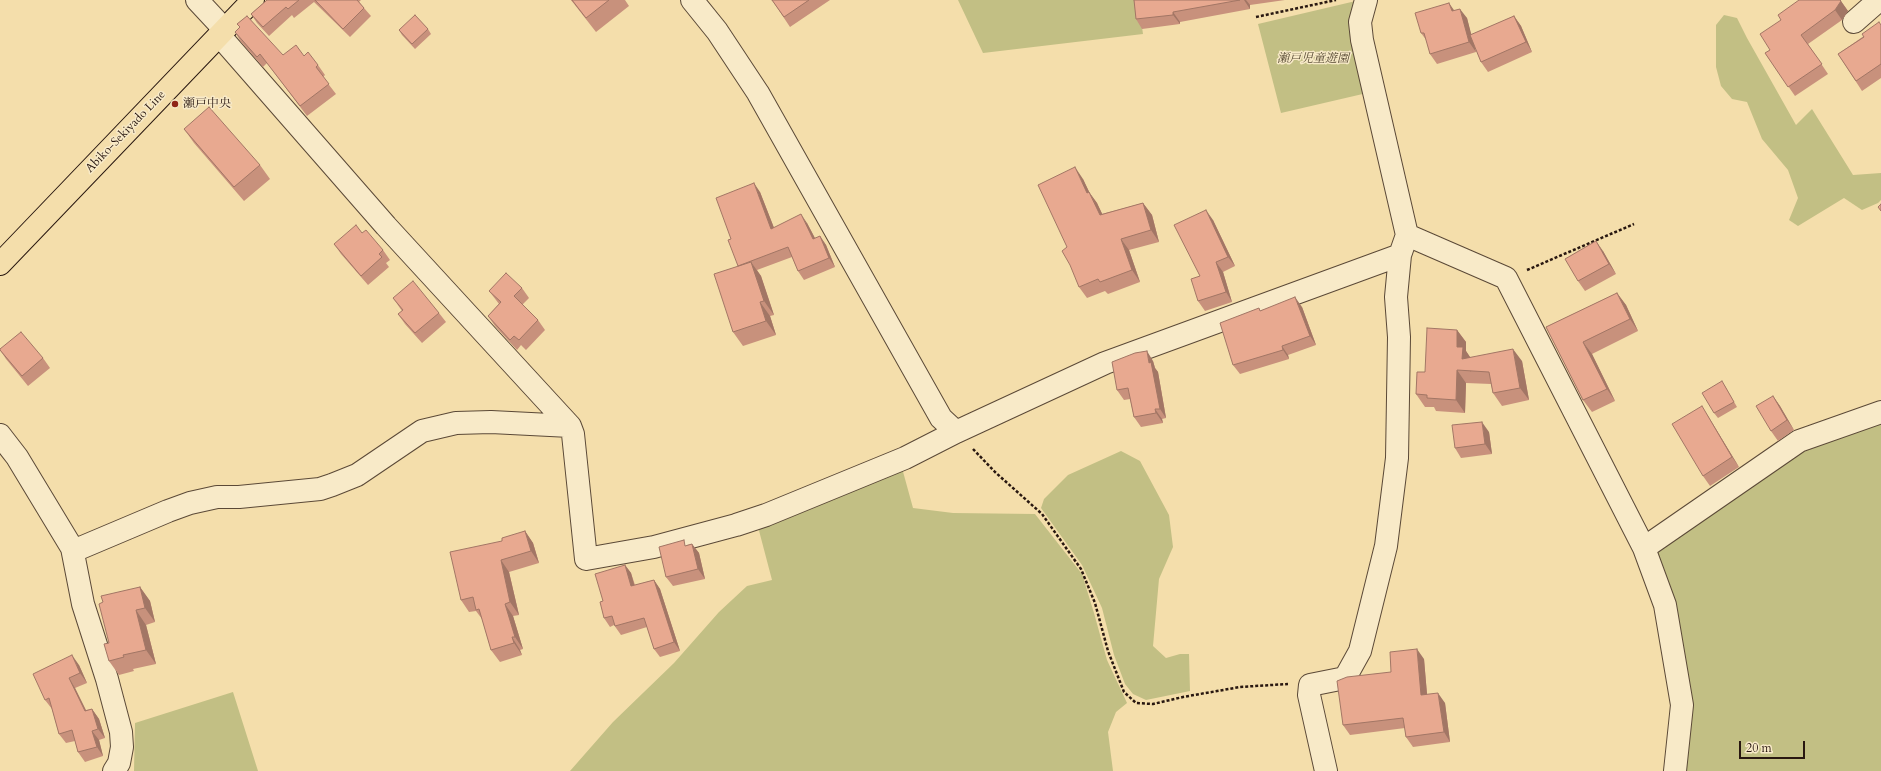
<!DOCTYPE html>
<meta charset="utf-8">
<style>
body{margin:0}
#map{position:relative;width:1881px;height:771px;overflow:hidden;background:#f4deab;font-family:Cardo,serif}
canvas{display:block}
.scale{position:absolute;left:1739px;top:741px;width:66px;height:18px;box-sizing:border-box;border:2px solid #281710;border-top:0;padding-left:5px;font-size:12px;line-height:14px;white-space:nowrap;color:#281710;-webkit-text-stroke:3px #f8eac8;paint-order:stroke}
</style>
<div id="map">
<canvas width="1881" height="771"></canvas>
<div class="scale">20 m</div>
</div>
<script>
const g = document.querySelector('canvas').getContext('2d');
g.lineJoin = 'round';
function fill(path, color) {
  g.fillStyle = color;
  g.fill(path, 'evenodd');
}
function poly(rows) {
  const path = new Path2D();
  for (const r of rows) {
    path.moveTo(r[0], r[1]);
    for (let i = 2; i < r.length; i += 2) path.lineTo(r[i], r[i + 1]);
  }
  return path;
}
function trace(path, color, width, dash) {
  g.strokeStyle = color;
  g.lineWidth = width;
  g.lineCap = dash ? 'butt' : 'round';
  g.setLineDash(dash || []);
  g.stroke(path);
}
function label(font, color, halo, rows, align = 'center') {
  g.font = font + ' Cardo,"Noto Serif JP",serif';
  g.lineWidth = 3;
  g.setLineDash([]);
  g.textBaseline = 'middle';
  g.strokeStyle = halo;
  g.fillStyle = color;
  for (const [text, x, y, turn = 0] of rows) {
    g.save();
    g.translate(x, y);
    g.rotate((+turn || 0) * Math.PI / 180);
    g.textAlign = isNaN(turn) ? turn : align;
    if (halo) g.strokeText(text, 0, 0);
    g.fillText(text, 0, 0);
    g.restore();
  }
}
fill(poly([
 [958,0,1138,0,1143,34,983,53],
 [1360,0,1367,93,1281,113,1258,24],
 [1724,15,1737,18,1747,38,1796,125,1812,109,1853,175,1881,173,1881,200,1878,203,1862,210,1844,198,1798,226,1789,220,1798,198,1788,170,1762,139,1747,102,1732,99,1721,86,1716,67,1716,25],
 [1881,416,1881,771,1687,771,1680,761,1649,550,1810,442],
 [1121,451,1140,461,1169,515,1173,547,1159,579,1153,646,1166,658,1180,654,1189,654,1190,691,1146,700,1133,694,1125,684,1114,655,1102,608,1082,565,1041,508,1044,499,1068,475],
 [902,468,913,508,953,513,1035,514,1082,574,1094,613,1107,660,1127,703,1116,712,1108,732,1113,771,570,771,613,722,674,663,719,612,747,586,772,580,757,523],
 [233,692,258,771,134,771,135,723]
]), '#c2bf84');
const minor = poly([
 [197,0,224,29],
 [692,0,717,31,758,93,941,418,956,432],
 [1854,22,1879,0],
 [219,35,386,226,570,426,573,434,586,559,654,547,736,525,766,515,905,458,956,432,1105,363,1400,255],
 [1407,235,1506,278,1644,548,1665,605,1682,705,1675,771],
 [0,435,17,457,72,548,78,549,168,511,190,503,217,497,239,497,320,489,332,485,357,475,422,431,456,423,491,422,570,426],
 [72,548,83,604,107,679,121,732,122,747,119,763,114,771],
 [1644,548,1799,441,1881,412],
 [1326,771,1309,695,1310,685,1345,678,1360,651,1386,546,1397,458,1399,337,1396,297,1400,255,1407,235,1362,40,1360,22,1366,0]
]);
const major = poly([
 [0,264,253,0]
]);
trace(minor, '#5b4937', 24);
trace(major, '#281710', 24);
trace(poly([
 [1256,17,1336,0],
 [1527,270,1634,224],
 [973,449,995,472,1042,514,1081,569,1095,603,1108,651,1124,692,1136,703,1153,704,1183,697,1240,687,1288,684]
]), '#281710', 2.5, [3, 2]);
trace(minor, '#f8eac8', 22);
trace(major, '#f4deab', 22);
fill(poly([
 [267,0,361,0,359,2,364,8,371,16,350,37,314,2,294,18,292,15,269,36,257,23,251,14],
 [571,0,625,0,629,6,596,32],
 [772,0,830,0,790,27],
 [1134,0,1285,0,1250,5,1250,9,1180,22,1180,24,1142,29,1136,19],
 [1840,0,1848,11,1842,20,1808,44,1828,74,1795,96,1765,53,1770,50,1781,20],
 [1455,10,1467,18,1471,35,1514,16,1521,26,1532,52,1488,72,1481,62,1475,47,1476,52,1437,64,1430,54,1427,41,1421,33],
 [1881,24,1881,78,1862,91,1838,54],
 [428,29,431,34,415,49,402,35,399,30],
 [235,32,283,55,304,56,318,65,325,75,323,77,336,94,307,116,267,63,263,67,241,42],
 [184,129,260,165,270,179,244,201,194,143],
 [1083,179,1089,192,1097,203,1102,214,1143,203,1152,215,1159,242,1129,250,1140,282,1108,294,1105,291,1087,298,1079,287,1067,247],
 [760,192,774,228,807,223,815,238,820,236,826,245,835,267,804,280,798,271,792,257,757,270,761,276,774,315,770,316,776,335,743,346,733,332,738,266,731,239],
 [1213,220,1235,266,1223,272,1232,302,1205,311,1198,301,1200,276],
 [362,233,383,250,390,260,386,263,389,267,368,285,341,254,334,244],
 [1603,251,1616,274,1585,291,1578,281],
 [522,288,529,298,522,305,538,320,545,330,526,350,521,345,517,350,495,326,488,316,499,304,496,300,489,291],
 [1617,293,1626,305,1638,331,1592,354,1615,401,1592,412,1583,400,1546,327],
 [393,298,439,313,446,322,422,343,405,324,398,314,402,311],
 [1302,307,1316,345,1288,355,1289,359,1240,374,1233,365,1261,310],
 [1457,330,1466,342,1466,351,1470,357,1522,361,1529,400,1502,406,1493,393,1491,384,1466,383,1465,413,1436,411,1434,407,1425,407,1416,394,1425,372],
 [0,350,43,358,50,368,28,386,6,359],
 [1153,361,1155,368,1158,372,1166,418,1162,419,1163,423,1141,427,1134,417,1130,399,1124,400,1117,390],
 [1725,386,1737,407,1718,418,1714,413],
 [1773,396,1780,406,1794,430,1778,441,1771,431],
 [1708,416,1739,467,1710,486,1703,476],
 [1489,432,1492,454,1461,458,1455,448],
 [525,531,533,543,539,563,509,572,519,615,513,616,523,649,520,650,522,655,500,662,491,650,482,619,476,611,469,612,461,600,502,541],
 [692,544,699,553,705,579,673,586,666,577,687,545],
 [625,565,631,573,635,585,654,580,660,589,680,651,660,657,654,649,647,627,621,635,614,625,610,627,604,618,603,601],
 [140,587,150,601,155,622,146,625,156,664,133,669,134,671,119,675,109,661,109,643,103,602],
 [1424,659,1427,695,1445,703,1450,742,1413,747,1406,737,1405,728,1350,735,1343,725,1391,672],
 [79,665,87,683,75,688,86,710,92,709,99,719,105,738,99,740,103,756,85,762,78,752,75,741,66,743,59,734,52,709,45,700]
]), '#c8917c');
fill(poly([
 [1244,0,1246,0,1250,5,1250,9],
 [1841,1,1848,11,1842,20,1835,10],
 [1449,3,1456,13,1452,11],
 [1460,9,1467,18,1476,52,1469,42],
 [1173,12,1180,22,1180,24,1173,15],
 [1514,16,1521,26,1532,52,1526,42],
 [1075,167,1083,179,1095,204,1087,193],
 [754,183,760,192,778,238,771,229],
 [1089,192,1097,203,1108,226,1100,215],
 [1143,203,1152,215,1159,242,1151,230],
 [1206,210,1213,220,1235,266,1228,257],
 [801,214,807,223,820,248,813,239],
 [820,236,826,245,835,267,829,258],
 [1121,239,1129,250,1140,282,1132,270],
 [1596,241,1603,251,1616,274,1609,264],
 [751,262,761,276,774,315,764,301],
 [1216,262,1223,272,1232,302,1226,292],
 [1617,293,1626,305,1638,331,1630,319],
 [1295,297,1302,307,1316,345,1310,336],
 [760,302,770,316,776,335,766,321],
 [1457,330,1466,342,1466,351,1472,360,1471,372,1462,359,1457,347],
 [1583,342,1592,354,1615,401,1607,389],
 [1282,346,1288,355,1289,359,1283,350],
 [1513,349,1522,361,1529,400,1520,388],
 [1147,351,1153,361,1155,368,1158,372,1166,418,1160,409,1149,363],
 [1457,370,1466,383,1465,413,1456,400],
 [1773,396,1780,406,1794,430,1787,420],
 [1702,406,1708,416,1739,467,1732,457],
 [1155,409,1162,419,1163,423,1156,413],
 [1482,422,1489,432,1492,454,1485,444],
 [525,531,533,543,539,563,531,551],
 [692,544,699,553,705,579,698,569],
 [501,560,509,572,519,615,510,602],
 [625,565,631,573,637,595,631,586],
 [654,580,660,589,680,651,674,642],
 [140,587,150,601,155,622,145,608],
 [505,604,513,616,523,649,515,637],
 [136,610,146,625,156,664,146,650],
 [512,637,520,650,522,655,514,643],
 [1417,649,1424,659,1428,705,1421,695],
 [72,655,79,665,87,683,80,673],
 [69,678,75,688,91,721,85,711],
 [1438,693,1445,703,1450,742,1444,732],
 [92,709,99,719,105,738,98,729],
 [92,731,99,740,103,756,97,747]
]), '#a27665');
const building = poly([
 [267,0,299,0,288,9,286,7,263,27,251,14,267,0],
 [315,0,357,0,364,8,343,29,315,0],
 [572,0,609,0,586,18,572,0],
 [772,0,809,0,784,17,772,0],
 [1134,0,1240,0,1173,12,1173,15,1136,19,1134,0],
 [1799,0,1840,0,1841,1,1835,10,1801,35,1822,64,1788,87,1765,53,1770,50,1760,34,1781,20,1778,15,1799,0],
 [1449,3,1452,11,1460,9,1469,42,1430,54,1424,33,1421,33,1415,13,1449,3],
 [415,15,428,29,412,44,399,30,415,15],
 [247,16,283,55,296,45,304,56,308,52,318,65,316,67,329,84,300,106,260,54,257,57,235,32,240,27,237,24,247,16],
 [1514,16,1526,42,1481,62,1470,35,1514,16],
 [1879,22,1881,25,1881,64,1856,81,1838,54,1864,37,1862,34,1879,22],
 [209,107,260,165,234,187,184,129,209,107],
 [1075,167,1087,193,1089,192,1100,215,1143,203,1151,230,1121,239,1132,270,1100,282,1098,279,1079,287,1070,265,1062,251,1067,247,1038,185,1075,167],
 [754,183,771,229,801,214,813,239,820,236,829,258,798,271,788,247,738,266,728,240,731,239,716,198,754,183],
 [1881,204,1881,211,1878,207,1881,204],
 [1206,210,1228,257,1216,262,1226,292,1198,301,1191,279,1200,276,1174,225,1206,210],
 [356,225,362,233,366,230,383,250,379,254,382,257,361,276,334,244,356,225],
 [1596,241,1609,264,1578,281,1565,259,1596,241],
 [751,262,764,301,760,302,766,321,733,332,714,274,751,262],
 [506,273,522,288,514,296,538,320,519,340,514,336,510,340,488,316,501,302,489,291,506,273],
 [413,281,439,313,415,333,398,314,403,310,393,298,413,281],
 [1617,293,1630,319,1583,342,1607,389,1583,400,1546,327,1617,293],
 [1295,297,1310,336,1282,346,1283,350,1233,365,1220,323,1259,308,1260,311,1295,297],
 [1427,328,1457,330,1457,347,1463,347,1462,359,1513,349,1520,388,1493,393,1489,372,1457,370,1456,400,1427,398,1427,395,1416,394,1417,372,1425,372,1427,328],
 [21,332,43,358,22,376,0,350,0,349,21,332],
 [1147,351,1149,363,1151,362,1160,409,1155,409,1156,413,1134,417,1128,388,1117,390,1112,362,1135,353,1147,351],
 [1722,381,1734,402,1714,413,1702,393,1722,381],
 [1773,396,1787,420,1771,431,1756,406,1773,396],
 [1702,406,1732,457,1703,476,1672,424,1702,406],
 [1482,422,1485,444,1455,448,1452,425,1482,422],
 [525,531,531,551,501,560,510,602,505,604,515,637,512,637,514,643,491,650,479,609,476,610,473,597,461,600,450,552,502,541,502,538,525,531],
 [684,540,685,546,692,544,698,569,666,577,659,547,684,540],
 [625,565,631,586,654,580,674,642,654,649,644,618,615,626,612,616,604,618,600,602,603,601,595,574,625,565],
 [140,587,145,608,136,610,146,650,123,655,124,657,109,661,104,644,109,643,99,604,103,602,101,596,140,587],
 [1417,649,1421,695,1438,693,1444,732,1406,737,1403,718,1343,725,1337,681,1347,677,1391,672,1390,652,1417,649],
 [72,655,80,673,69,678,85,711,92,709,98,729,92,731,97,747,78,752,72,730,59,734,49,698,45,700,33,674,72,655]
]);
fill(building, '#e8a990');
trace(building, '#a27665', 1);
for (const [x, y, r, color] of [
 [175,104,4,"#8f2418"]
]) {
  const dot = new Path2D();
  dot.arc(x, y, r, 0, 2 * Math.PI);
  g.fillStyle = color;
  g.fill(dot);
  trace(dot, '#f8eac8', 1.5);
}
label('italic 12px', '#564933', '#f8eac8', [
 ["瀬戸児童遊園",1313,59]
]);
label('12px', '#281710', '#f8eac8', [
 ["瀬戸中央",183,104]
], 'left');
label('12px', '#281710', '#f8eac8', [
 ["Abiko-Sekiyado Line",126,132,-46]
]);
</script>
